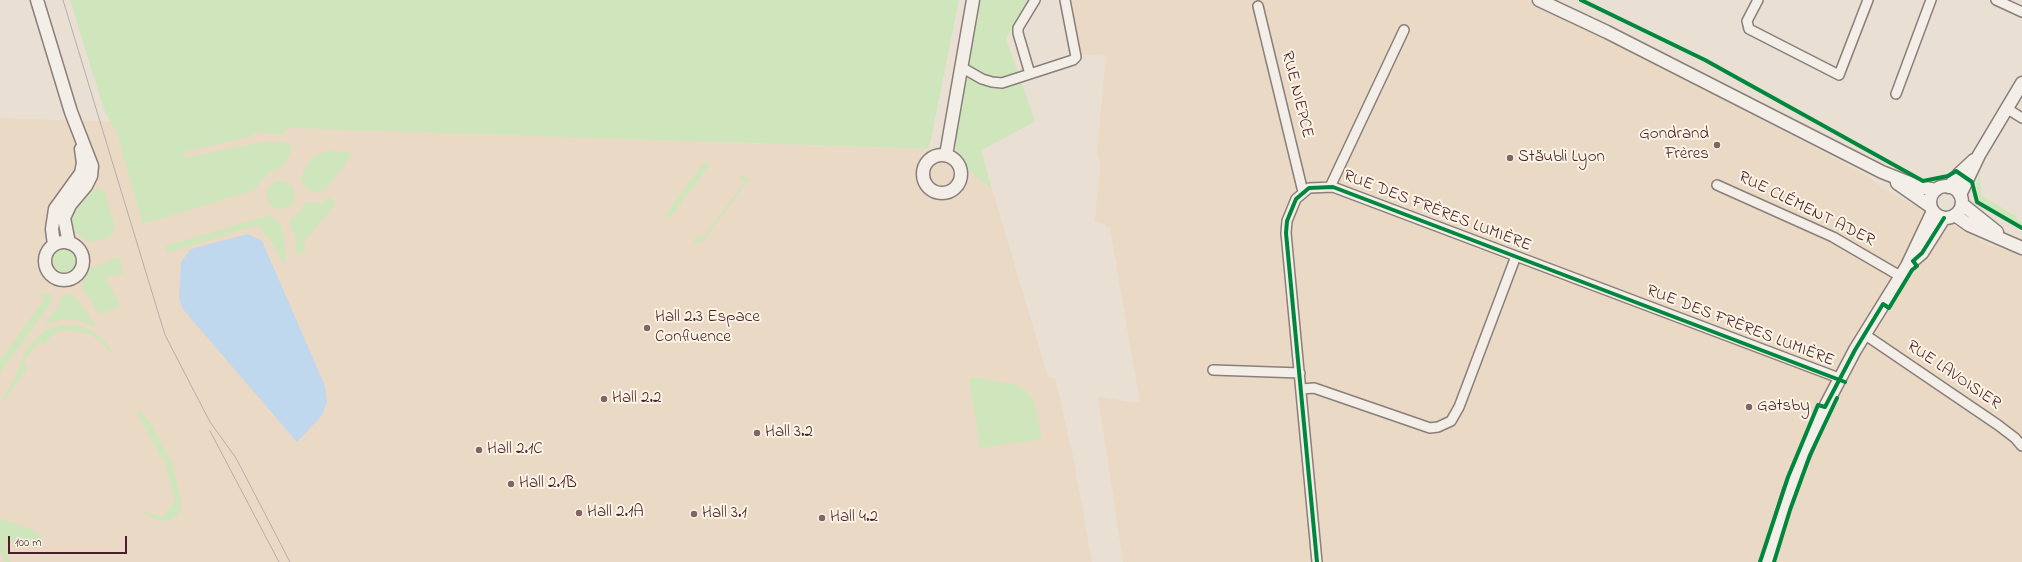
<!DOCTYPE html>
<meta charset="utf-8">
<style>
body{margin:0}
#map{position:relative;width:2022px;height:562px;overflow:hidden;background:#e9e0d3;font-family:"Indie Flower",sans-serif}
canvas{display:block}
.scale{position:absolute;left:8px;top:536px;width:119px;height:18px;box-sizing:border-box;border:2px solid #4a1f2b;border-top:0;padding-left:5px;font-size:12px;line-height:14px;white-space:nowrap;color:#4a1f2b;-webkit-text-stroke:3px #fcf5e5;paint-order:stroke}
</style>
<div id="map">
<canvas width="2022" height="562"></canvas>
<div class="scale">100 m</div>
</div>
<script>
const g = document.querySelector('canvas').getContext('2d');
g.lineJoin = 'round';
function fill(path, color) {
  g.fillStyle = color;
  g.fill(path, 'evenodd');
}
function poly(rows) {
  const path = new Path2D();
  for (const r of rows) {
    if (r.length === 3) {
      path.moveTo(r[0] + r[2], r[1]);
      path.arc(r[0], r[1], r[2], 0, 2 * Math.PI);
      continue;
    }
    path.moveTo(r[0], r[1]);
    for (let i = 2; i < r.length; i += 2) path.lineTo(r[i], r[i + 1]);
  }
  return path;
}
function trace(path, color, width, dash) {
  g.strokeStyle = color;
  g.lineWidth = width;
  g.lineCap = dash ? 'butt' : 'round';
  g.setLineDash(dash || []);
  g.stroke(path);
}
function label(font, color, halo, rows, align = 'center') {
  g.font = font + ' "Indie Flower",sans-serif';
  g.lineWidth = 4;
  g.setLineDash([]);
  g.textBaseline = 'middle';
  g.strokeStyle = halo;
  g.fillStyle = color;
  for (const [text, x, y, turn = 0] of rows) {
    g.save();
    g.translate(x, y);
    g.rotate((+turn || 0) * Math.PI / 180);
    g.textAlign = isNaN(turn) ? turn : align;
    if (halo) g.strokeText(text, 0, 0);
    g.fillText(text, 0, 0);
    g.restore();
  }
}
fill(poly([
 [1070,0,1527,0,1742,109,1866,175,1884,189,1990,245,2010,251,2022,257,2022,562,1123,562,1098,397,1140,403,1110,228,1095,221,1100,165,1097,151,1106,56,1080,54],
 [0,118,981,151,1048,377,1055,378,1073,456,1092,562,0,562]
]), '#ead9c4');
fill(poly([
 [70,0,959,0,929,149,288,128,283,134,256,132,252,136,183,152,185,158,262,142,281,142,289,144,292,150,283,167,268,173,254,190,143,224,116,131,104,110],
 [980,0,1030,0,1006,38,1035,121,981,151,992,189,967,169,954,146],
 [326,151,349,152,351,155,327,188,314,193,305,187,301,178,305,168,313,157],
 [704,162,710,164,670,218,665,215],
 [1980,175,1981,195,2017,217,2016,219,2022,222,2022,226,1980,203,1976,185],
 [741,176,744,176,749,179,703,241,698,243,692,242,698,235,703,238,745,181,740,178],
 [281,195,14],
 [99,188,105,193,115,227,113,234,105,239,88,242,72,230,70,222,72,214,88,192,93,189],
 [331,197,336,203,303,243,307,247,300,255,295,253,296,239,289,221,300,211,305,203,308,202,322,203],
 [267,216,273,217,281,226,284,236,286,264,283,264,272,243,258,225,167,253,165,246],
 [65,261,15],
 [119,256,123,274,105,277,120,305,100,315,82,287,83,279,88,270],
 [42,293,53,295,51,303,0,373,0,360,45,298,41,295],
 [73,294,76,298,97,327,73,319,60,320,45,324,59,304,62,296],
 [63,325,79,326,92,331,105,341,114,356,113,356,100,341,89,334,69,330,58,332,50,337,44,345,39,341,23,363,28,367,3,402,1,401,15,378,25,351,32,342,46,330],
 [969,377,1014,384,1023,389,1031,396,1035,405,1042,439,980,448],
 [139,411,150,422,173,465,182,507,177,516,168,521,156,520,143,513,144,512,162,517,175,501,165,463,137,413],
 [0,519,32,529,34,533,42,536,38,547,17,540,4,543,10,562,5,562,0,550]
]), '#cfe6bc');
fill(poly([
 [248,234,262,241,325,386,327,402,322,415,297,442,182,308,179,297,181,262,191,249]
]), '#c0d8ed');
const street = poly([
 [1758,0,1747,21,1749,29,1839,75,1868,0],
 [1996,0,2022,12],
 [1258,6,1303,192],
 [961,67,982,79,992,82,1002,83,1073,60,1076,57,1065,0],
 [1030,74,1018,33,1018,28,1035,0],
 [1896,94,1931,0],
 [2006,108,2022,118],
 [1717,185,1833,237,1900,276],
 [1330,187,1404,30],
 [1864,334,1998,425,2015,438,2022,446],
 [1213,370,1300,373],
 [1301,389,1314,388,1430,428,1438,427,1451,421,1459,407,1516,256],
 [1317,562,1286,233,1287,221,1296,199,1309,188,1333,187,1839,378]
]);
const secondary = poly([
 [37,0,71,112,92,166,91,176,86,186,70,205,64,218,69,243],
 [1539,0,1607,32,1882,172,1920,187,1936,190],
 [946,155,973,0],
 [942,174,19],
 [1897,183,1930,206],
 [1946,202,16],
 [1949,187,1960,173,1974,160],
 [1960,195,1979,155,2022,83],
 [1962,204,1997,232],
 [1955,215,1969,225,2022,248],
 [64,261,19],
 [54,245,52,229,55,209,81,173,83,163,81,149],
 [1909,264,1922,253,1944,218],
 [1767,562,1789,491,1825,407,1855,350,1907,266,1933,211]
]);
trace(street, '#8a7e7a', 12);
trace(secondary, '#8a7e7a', 15);
trace(street, '#f3efe8', 9);
trace(secondary, '#f3efe8', 12);
trace(poly([
 [63,0,165,335,210,422,236,458,290,562],
 [210,431,279,562]
]), '#b6aeaa', 1);
trace(poly([
 [1581,0,1705,60,1923,181,1948,176,1956,171,1972,182,1977,202,2022,228],
 [1317,562,1286,233,1287,221,1296,199,1309,188,1333,187,1845,382],
 [1760,562,1788,477,1818,405,1825,407,1855,350,1883,304,1889,308,1912,270,1917,266,1913,261,1922,253,1944,218],
 [1774,562,1790,510,1810,455,1837,398]
]), '#00873e', 4);
for (const [x, y, r, color] of [
 [1717,145,4,"#826366"],
 [1510,158,4,"#826366"],
 [647,328,4,"#826366"],
 [604,399,4,"#826366"],
 [1749,407,4,"#826366"],
 [757,433,4,"#826366"],
 [479,450,4,"#826366"],
 [511,484,4,"#826366"],
 [579,513,4,"#826366"],
 [694,514,4,"#826366"],
 [822,518,4,"#826366"]
]) {
  const dot = new Path2D();
  dot.arc(x, y, r, 0, 2 * Math.PI);
  g.fillStyle = color;
  g.fill(dot);
  trace(dot, '#fcf5e5', 1.5);
}
label('17px', '#4a1f2b', '#fcf5e5', [
 ["RUE NIEPCE",1296,95,76],
 ["RUE CLÉMENT ADER",1806,210,26],
 ["RUE DES FRÈRES LUMIÈRE",1437,212,21],
 ["RUE DES FRÈRES LUMIÈRE",1740,327,21],
 ["RUE LAVOISIER",1953,376,34]
]);
label('17px', '#4a1f2b', '#fcf5e5', [
 ["Gondrand",1709,135,"right"],
 ["Frères",1709,155,"right"],
 ["Stäubli Lyon",1518,158],
 ["Hall 2.3 Espace",655,318],
 ["Confluence",655,338],
 ["Hall 2.2",612,399],
 ["Gatsby",1757,407],
 ["Hall 3.2",765,433],
 ["Hall 2.1C",487,450],
 ["Hall 2.1B",519,484],
 ["Hall 2.1A",587,513],
 ["Hall 3.1",702,514],
 ["Hall 4.2",830,518]
], 'left');
</script>
